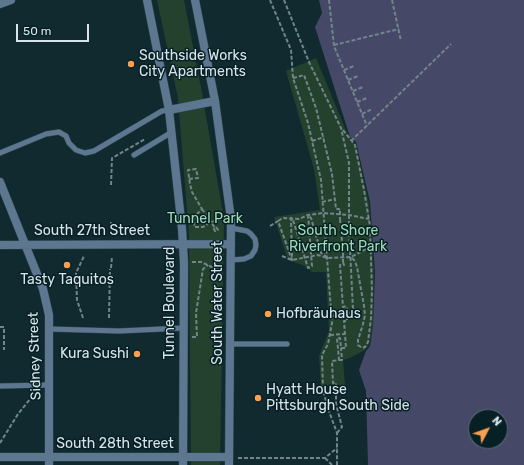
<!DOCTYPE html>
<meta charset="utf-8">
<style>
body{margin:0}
#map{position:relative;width:524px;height:465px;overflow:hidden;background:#112a30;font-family:Rubik,sans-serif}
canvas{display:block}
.north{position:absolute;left:468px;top:409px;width:40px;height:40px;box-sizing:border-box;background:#072026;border:1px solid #5a6f74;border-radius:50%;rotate:49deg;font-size:11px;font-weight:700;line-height:16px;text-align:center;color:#d6e5e9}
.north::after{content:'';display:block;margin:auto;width:14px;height:18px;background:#f99f4d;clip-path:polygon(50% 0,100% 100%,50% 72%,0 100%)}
.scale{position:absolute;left:16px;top:24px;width:73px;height:18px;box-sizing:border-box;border:2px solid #d6e5e9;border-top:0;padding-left:5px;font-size:12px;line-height:14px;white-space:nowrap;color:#d6e5e9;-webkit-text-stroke:3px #072026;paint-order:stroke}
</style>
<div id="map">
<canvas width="524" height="465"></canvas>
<div class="north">N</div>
<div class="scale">50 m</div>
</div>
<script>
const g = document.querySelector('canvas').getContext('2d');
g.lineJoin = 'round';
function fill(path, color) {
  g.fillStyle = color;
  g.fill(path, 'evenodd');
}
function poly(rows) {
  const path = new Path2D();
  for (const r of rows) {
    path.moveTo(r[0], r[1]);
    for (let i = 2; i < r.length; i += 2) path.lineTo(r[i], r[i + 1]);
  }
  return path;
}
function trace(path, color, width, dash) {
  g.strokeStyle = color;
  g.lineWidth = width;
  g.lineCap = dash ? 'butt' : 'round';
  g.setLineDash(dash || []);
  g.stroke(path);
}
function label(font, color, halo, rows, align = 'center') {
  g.font = font + ' Rubik,sans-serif';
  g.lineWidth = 3;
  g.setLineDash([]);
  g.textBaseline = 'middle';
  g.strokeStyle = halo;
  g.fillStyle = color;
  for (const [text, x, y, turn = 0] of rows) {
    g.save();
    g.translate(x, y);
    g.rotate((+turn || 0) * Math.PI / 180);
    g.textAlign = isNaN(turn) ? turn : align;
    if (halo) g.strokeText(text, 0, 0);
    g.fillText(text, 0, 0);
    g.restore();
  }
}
fill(poly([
 [157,0,184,0,202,93,224,219,220,465,191,465,189,235,178,98],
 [316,58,347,133,356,145,369,204,374,272,373,326,369,345,365,350,350,358,343,360,345,385,321,386,319,356,329,331,326,272,312,272,305,266,288,260,274,217,320,210,314,169,286,71]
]), '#24412e');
fill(poly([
 [319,0,524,0,524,465,368,465,366,391,359,370,366,351,370,346,373,326,375,272,370,202,356,142,350,137,315,27,322,13],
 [476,417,500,417,500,441,476,441]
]), '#464867');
const service = poly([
 [0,153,46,134,59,132,66,136,69,143,76,150,85,153,94,151,162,111,169,110],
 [134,155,172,132],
 [231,260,244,259,251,256,255,250,256,245,255,239,251,234,247,231,231,228],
 [49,329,119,331,184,328],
 [230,344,287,344],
 [0,386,49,385]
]);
const minor = poly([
 [147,0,169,110,182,229,184,263,183,465],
 [195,0,215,101,231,219,229,465],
 [0,4,11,0],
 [169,110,215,101],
 [0,182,43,289,49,315,49,465],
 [0,245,231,244],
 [0,457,229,457]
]);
trace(service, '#31484e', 6);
trace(minor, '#31484e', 9);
trace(poly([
 [270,0,291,50,293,78,308,123,321,180,332,323,328,344,322,355,323,389,327,406,337,433,337,465],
 [284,0,309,62,341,128,349,163,349,228,353,310,350,313,332,316],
 [329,0,334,46,367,126],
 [392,0,401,41],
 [334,45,399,29],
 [344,70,354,66],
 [293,78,304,75,316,108,332,174,336,209,339,209,340,211],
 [348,80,358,76],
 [353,91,363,87],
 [357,102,367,98],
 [362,114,372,109],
 [343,130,355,145,364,190,370,226,372,291,371,318,368,342,365,347,362,348,358,345,358,340,363,324,365,315,364,306,357,267,355,261,351,257],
 [312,141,324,137],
 [351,141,451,44],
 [189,179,198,178,196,169,188,170,190,184,192,192,202,209,195,216,194,227],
 [111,185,112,158,145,139],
 [322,202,335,199],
 [202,209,215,228],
 [340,219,343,253],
 [278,221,283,218,299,219,308,215,323,213,349,215,369,219],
 [111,222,112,232],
 [270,226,278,221,292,260,291,218,293,220,308,268,312,266,308,215,311,218,321,253,327,257],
 [195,227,203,227,211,222,222,219],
 [216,227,218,230,215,231,214,229,216,227],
 [282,256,292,260,318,255,327,258,351,257,370,247],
 [192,262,201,262,214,268,222,269],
 [343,262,344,265,340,265,343,307,346,306,347,309],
 [111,268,112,257],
 [83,318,77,300,76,273,84,256],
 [109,318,110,269],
 [0,327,4,327,4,350],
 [330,335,345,334],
 [192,337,197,337,196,313,203,269,208,265],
 [339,360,342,360,341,348],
 [337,433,342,427,336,404,336,383,333,383,332,361,339,360,337,338,340,338,341,348,346,348,344,321,347,321,347,318],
 [0,443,18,414,31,398,37,394],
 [238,458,325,458,337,448],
 [325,458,332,465]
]), '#71858a', 2, [4, 2]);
trace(service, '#5d7791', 5);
trace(minor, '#5d7791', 8);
trace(poly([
 [340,211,340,219],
 [343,253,343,262],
 [347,309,347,318]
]), '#71858a', 2, [4, 2]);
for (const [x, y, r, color] of [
 [131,64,4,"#f99f4d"],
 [67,265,4,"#f99f4d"],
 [268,314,4,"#f99f4d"],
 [137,354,4,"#f99f4d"],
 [258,398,4,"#f99f4d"]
]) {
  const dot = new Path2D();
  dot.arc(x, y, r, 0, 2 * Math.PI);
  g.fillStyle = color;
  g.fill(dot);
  trace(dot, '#072026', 1.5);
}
label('14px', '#d6e5e9', '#072026', [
 ["Southside Works",139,56],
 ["City Apartments",139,72],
 ["Tasty Taquitos",67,280,"center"],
 ["Hofbräuhaus",276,314],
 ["Kura Sushi",129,354,"right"],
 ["Hyatt House",266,390],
 ["Pittsburgh South Side",266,406]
], 'left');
label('14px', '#a0dcb3', '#072026', [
 ["Tunnel Park",205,219],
 ["South Shore",338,231],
 ["Riverfront Park",338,247]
]);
label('14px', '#d6e5e9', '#072026', [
 ["South 27th Street",92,231],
 ["Tunnel Boulevard",170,303,-90],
 ["South Water Street",218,303,-90],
 ["Sidney Street",35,356,-92],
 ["South 28th Street",115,444]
]);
</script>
